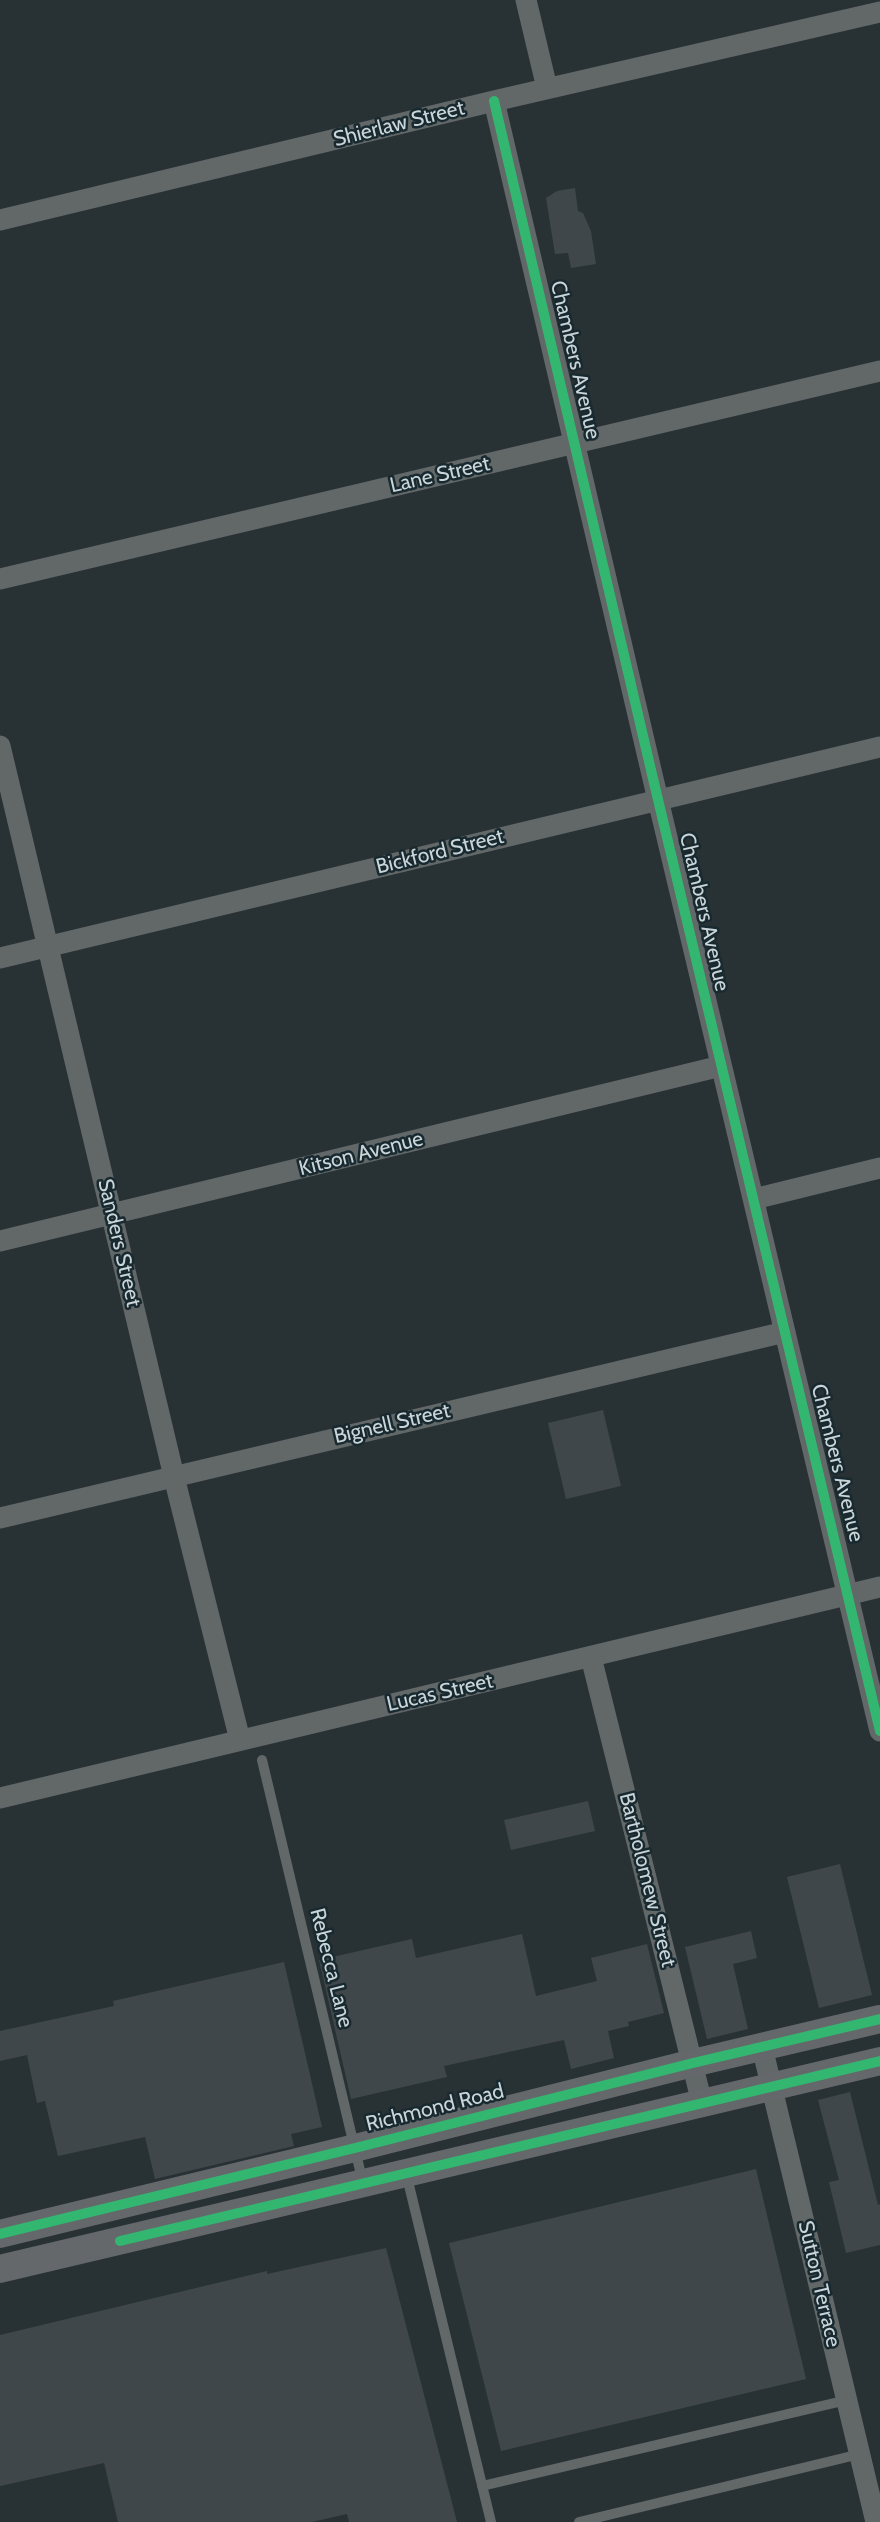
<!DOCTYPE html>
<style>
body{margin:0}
canvas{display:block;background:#283134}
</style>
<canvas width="880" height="2522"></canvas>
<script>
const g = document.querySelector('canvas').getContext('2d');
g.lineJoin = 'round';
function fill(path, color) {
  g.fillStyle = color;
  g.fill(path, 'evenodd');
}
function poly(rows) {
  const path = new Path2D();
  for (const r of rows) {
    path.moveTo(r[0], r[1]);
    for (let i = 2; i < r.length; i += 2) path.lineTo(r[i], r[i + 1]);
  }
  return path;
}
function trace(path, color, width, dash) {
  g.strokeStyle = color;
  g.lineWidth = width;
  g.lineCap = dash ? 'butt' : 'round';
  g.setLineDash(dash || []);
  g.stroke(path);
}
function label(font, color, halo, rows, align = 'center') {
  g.font = font + ' Cabin,sans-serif';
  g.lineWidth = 5;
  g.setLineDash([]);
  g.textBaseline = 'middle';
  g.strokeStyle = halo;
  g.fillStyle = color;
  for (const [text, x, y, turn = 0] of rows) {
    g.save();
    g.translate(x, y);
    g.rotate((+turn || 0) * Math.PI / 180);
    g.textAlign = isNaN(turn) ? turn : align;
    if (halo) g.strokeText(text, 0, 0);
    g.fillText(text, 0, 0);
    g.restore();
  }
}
fill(poly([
 [575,188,578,211,583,213,591,231,596,264,571,268,568,253,555,254,546,198,557,191],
 [603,1410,621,1486,566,1499,548,1423],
 [588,1801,595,1831,511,1850,504,1820],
 [840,1864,872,1995,819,2008,787,1877],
 [751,1931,757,1958,733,1964,748,2029,707,2039,685,1947],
 [522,1934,536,1996,597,1981,591,1958,647,1944,664,2013,628,2022,629,2026,608,2031,614,2058,571,2069,564,2040,444,2066,447,2077,351,2099,319,1960,412,1939,416,1958],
 [284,1962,322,2127,291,2134,294,2146,155,2179,145,2137,58,2156,45,2101,37,2103,27,2055,0,2061,0,2031,114,2006,113,2001],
 [850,2092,878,2205,880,2204,880,2245,846,2253,829,2182,839,2180,818,2100],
 [756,2169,806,2379,501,2451,449,2243],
 [386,2248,457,2522,349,2522,347,2514,312,2522,118,2522,104,2463,0,2486,0,2335,267,2271,267,2274]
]), '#3f474a');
trace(poly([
 [262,1760,363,2183],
 [406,2173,491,2522],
 [482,2486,847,2400],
 [579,2522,860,2454]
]), '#626768', 10);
trace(poly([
 [526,0,547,88],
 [494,101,655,787,880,1731],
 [0,220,494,101,880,12],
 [0,579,880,371],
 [0,746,177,1489,240,1740],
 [0,958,880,747],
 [754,1199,880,1168],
 [0,1241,721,1066],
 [0,1518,785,1332],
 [591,1657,702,2103],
 [0,1798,880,1587],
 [762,2047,876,2522]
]), '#626768', 21);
trace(poly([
 [0,2234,355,2148,693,2063,880,2019],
 [0,2269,880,2061]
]), '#64686b', 28);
trace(poly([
 [494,101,655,787,880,1731],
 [0,2234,355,2148,693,2063,880,2019],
 [120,2241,880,2061]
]), '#33b770', 10);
label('21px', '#cad5d9', '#182a30', [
 ["Shierlaw Street",399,124,-14],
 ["Chambers Avenue",575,360,77],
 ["Lane Street",440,475,-13],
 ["Bickford Street",440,852,-14],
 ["Chambers Avenue",704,912,77],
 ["Kitson Avenue",361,1154,-14],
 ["Sanders Street",119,1243,77],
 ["Bignell Street",392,1424,-13],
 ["Chambers Avenue",837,1463,76],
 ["Lucas Street",440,1693,-13],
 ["Bartholomew Street",647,1880,76],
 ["Rebecca Lane",331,1968,76],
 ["Richmond Road",435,2108,-14],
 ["Sutton Terrace",819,2284,77]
]);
</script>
